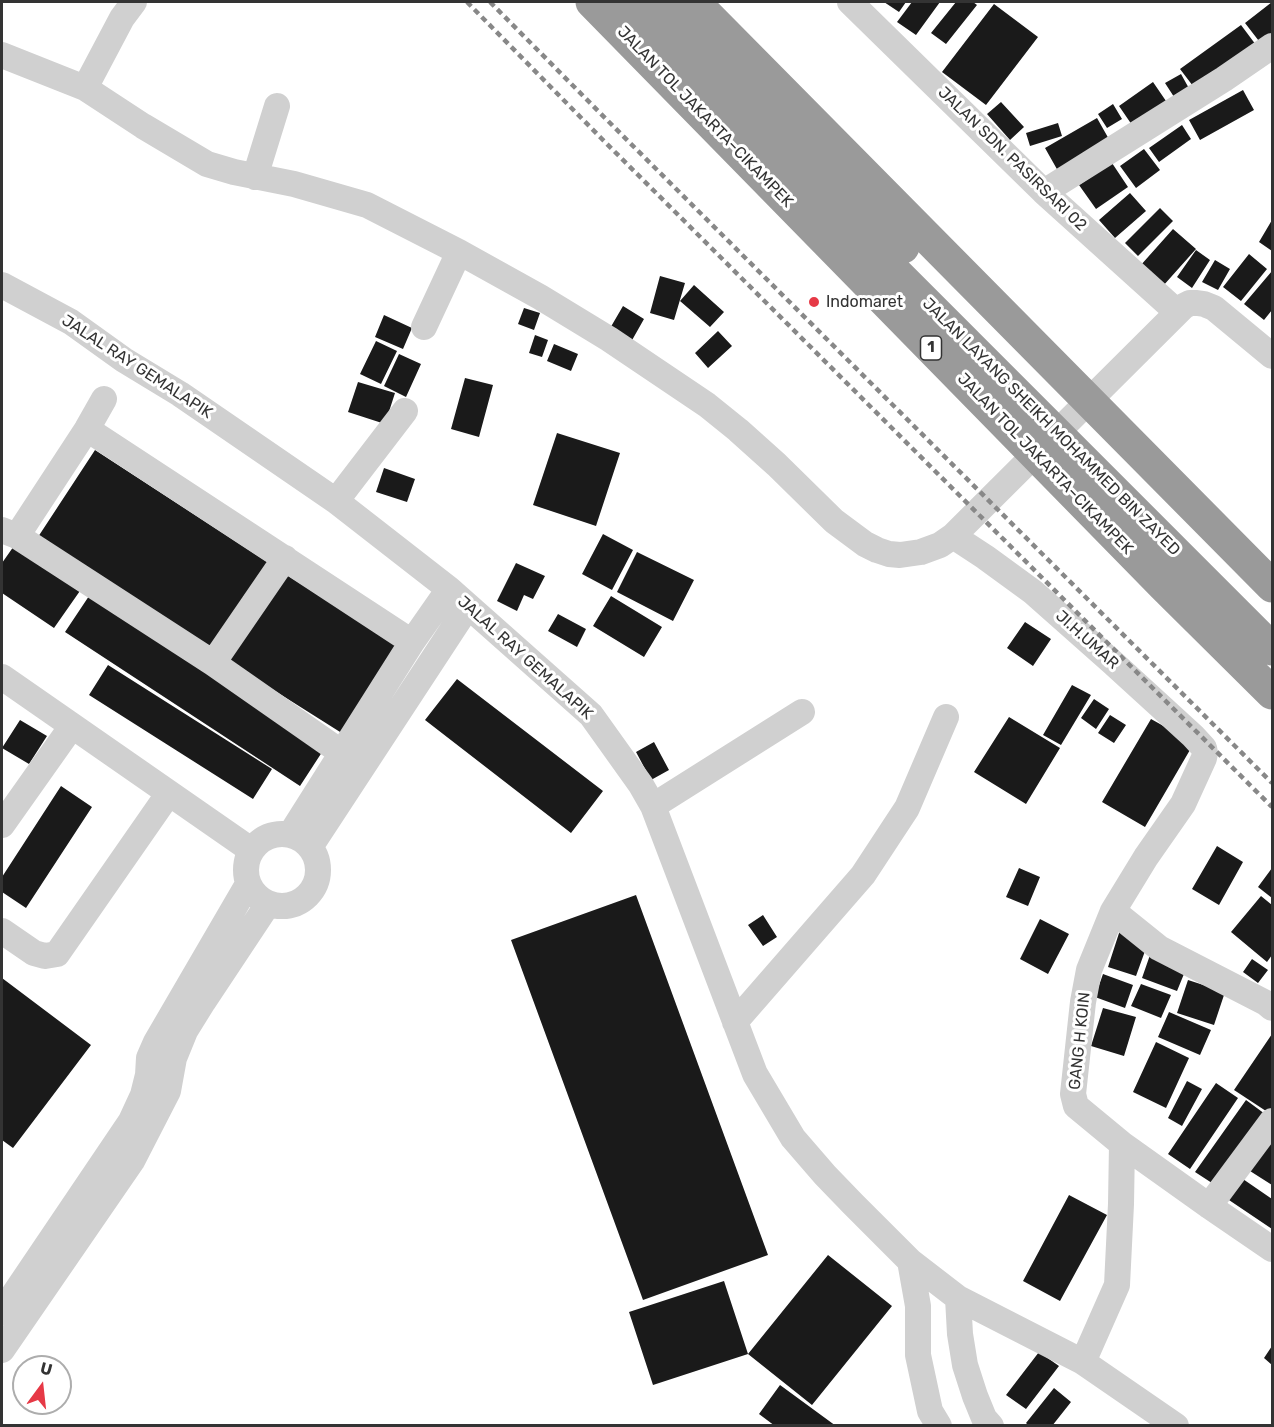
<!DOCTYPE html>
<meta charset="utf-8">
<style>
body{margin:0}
#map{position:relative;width:1274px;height:1427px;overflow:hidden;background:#fff;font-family:Rubik,sans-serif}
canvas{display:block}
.frame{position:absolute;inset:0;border:3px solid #333;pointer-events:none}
.north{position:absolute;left:12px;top:1355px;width:60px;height:60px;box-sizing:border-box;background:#fff;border:2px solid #adadad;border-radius:50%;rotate:15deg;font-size:16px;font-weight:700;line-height:24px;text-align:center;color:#333}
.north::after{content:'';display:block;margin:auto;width:21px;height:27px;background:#e63946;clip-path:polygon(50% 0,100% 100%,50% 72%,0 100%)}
</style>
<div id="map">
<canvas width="1274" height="1427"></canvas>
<div class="frame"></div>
<div class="north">U</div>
</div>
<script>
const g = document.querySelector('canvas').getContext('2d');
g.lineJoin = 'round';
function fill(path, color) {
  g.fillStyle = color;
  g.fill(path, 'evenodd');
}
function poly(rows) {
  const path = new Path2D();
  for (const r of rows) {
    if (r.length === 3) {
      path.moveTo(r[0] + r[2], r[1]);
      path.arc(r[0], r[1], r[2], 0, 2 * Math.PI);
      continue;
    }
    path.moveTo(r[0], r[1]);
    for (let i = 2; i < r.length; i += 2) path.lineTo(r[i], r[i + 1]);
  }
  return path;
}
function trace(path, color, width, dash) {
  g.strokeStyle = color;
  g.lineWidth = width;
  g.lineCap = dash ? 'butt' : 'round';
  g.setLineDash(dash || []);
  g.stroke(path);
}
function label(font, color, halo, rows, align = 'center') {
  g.font = font + ' Rubik,sans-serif';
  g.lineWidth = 6;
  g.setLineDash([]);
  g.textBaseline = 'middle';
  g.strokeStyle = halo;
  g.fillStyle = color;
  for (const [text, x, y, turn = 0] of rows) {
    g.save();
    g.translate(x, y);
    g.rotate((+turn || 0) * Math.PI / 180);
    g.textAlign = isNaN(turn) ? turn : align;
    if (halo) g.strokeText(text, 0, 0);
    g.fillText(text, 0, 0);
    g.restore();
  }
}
fill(poly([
 [884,2,906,2,899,12],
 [912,2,940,2,916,35,897,22],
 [956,2,973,2,977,5,946,44,931,33],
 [1272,2,1272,36,1262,45,1245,23],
 [994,4,1038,37,986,105,942,72],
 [1241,25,1256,45,1196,90,1180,69],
 [1181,74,1191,92,1176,100,1165,83],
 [1153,82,1166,101,1132,125,1119,106],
 [1243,90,1254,110,1200,140,1189,120],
 [1001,102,1024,127,1010,140,987,114],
 [1113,104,1122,119,1107,128,1098,114],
 [1097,118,1110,141,1058,171,1045,148],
 [1058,123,1062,136,1030,146,1026,133],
 [1182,125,1191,139,1159,162,1149,148],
 [1144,149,1160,170,1136,188,1120,166],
 [1112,163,1128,187,1096,209,1079,185],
 [1130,193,1146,211,1115,238,1099,220],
 [1160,208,1173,221,1138,256,1125,243],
 [1272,220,1272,251,1259,242],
 [1173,229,1196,249,1163,286,1140,266],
 [1196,250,1210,260,1192,288,1177,277],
 [1249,254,1267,269,1241,301,1223,287],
 [1215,260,1230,269,1218,290,1202,282],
 [1272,271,1272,310,1264,320,1244,304],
 [660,276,685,283,674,320,650,313],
 [694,285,724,312,710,327,680,301],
 [623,306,644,319,631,342,609,330],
 [524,308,540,313,534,330,518,324],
 [384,315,412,328,403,349,375,337],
 [718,331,732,346,708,368,695,353],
 [535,335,548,340,542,357,529,353],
 [376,341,397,351,381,384,360,374],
 [554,344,578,354,571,371,547,361],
 [399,354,421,364,406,397,384,386],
 [465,378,493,385,479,437,451,429],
 [358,382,395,393,385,424,348,412],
 [557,433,620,453,596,526,533,505],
 [95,450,275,567,218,654,38,537],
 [384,468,415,479,407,502,376,492],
 [603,534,633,550,612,590,582,574],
 [16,543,82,588,54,628,2,593,2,563],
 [637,552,694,580,673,621,617,592],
 [516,563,545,576,533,599,524,595,517,611,497,601],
 [282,572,404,649,348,737,226,660],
 [91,593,326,746,300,786,65,632],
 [611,596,662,627,644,657,593,626],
 [558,614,586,629,577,647,548,631],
 [1025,622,1051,639,1033,666,1007,648],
 [108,665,272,769,253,799,89,695],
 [457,679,603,791,571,833,425,720],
 [1072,685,1091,695,1061,745,1043,735],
 [1094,699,1109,709,1096,729,1081,718],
 [1110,715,1126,725,1114,743,1098,733],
 [1009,717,1060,748,1026,804,974,772],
 [1151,719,1194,743,1145,827,1102,802],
 [20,720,47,736,29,764,2,748],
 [654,742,669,770,651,780,636,752],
 [61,786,92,807,26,908,2,892,2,877],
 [1217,846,1243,862,1219,905,1192,889],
 [1019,868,1040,877,1028,906,1006,897],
 [1272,868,1272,898,1258,887],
 [636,895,768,1255,643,1300,511,940],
 [1261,896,1272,905,1272,955,1267,962,1231,932],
 [763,915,777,937,763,946,748,925],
 [1040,919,1069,934,1048,974,1020,959],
 [1120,930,1149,940,1136,976,1108,967],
 [1150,955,1186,969,1177,991,1142,978],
 [1252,959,1268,970,1258,983,1243,972],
 [1103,974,1133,985,1125,1008,1095,997],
 [2,978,91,1045,13,1148,2,1140],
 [1188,980,1225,992,1214,1025,1177,1013],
 [1141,984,1171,995,1161,1018,1131,1006],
 [1103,1008,1136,1017,1124,1056,1091,1046],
 [1169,1012,1211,1030,1200,1055,1158,1037],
 [1272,1034,1272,1108,1269,1113,1234,1090],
 [1156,1042,1189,1058,1166,1108,1133,1092],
 [1187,1081,1202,1089,1182,1126,1168,1118],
 [1216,1083,1238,1098,1190,1169,1168,1154],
 [1246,1100,1265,1114,1215,1185,1195,1172],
 [1272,1137,1272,1185,1250,1171],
 [1240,1177,1272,1199,1272,1229,1226,1198],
 [1069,1195,1107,1215,1060,1301,1023,1281],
 [828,1255,892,1306,812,1405,748,1354],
 [724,1281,748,1354,653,1385,629,1312],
 [1272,1346,1272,1365,1264,1358],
 [1039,1352,1059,1366,1026,1409,1006,1395],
 [780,1385,836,1426,775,1426,759,1414],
 [1054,1388,1071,1402,1052,1426,1029,1426,1026,1423]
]), '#1a1a1a');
trace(poly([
 [850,2,1044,192,1177,312],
 [2,55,85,88,143,126,207,164,234,172,294,184,367,205,459,252,540,297,609,339,707,405,738,430,777,465,834,521,865,544,877,550,889,554,900,555,921,552,940,545,953,536,1184,306,1190,303,1197,303,1204,304,1214,308,1272,356],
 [85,88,122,18,134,2],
 [255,177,277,106],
 [1044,192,1224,79,1272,46],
 [2,285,71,322,124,360,180,394,336,501,449,589,591,715,641,785,653,806,755,1074,793,1138,825,1175,853,1204,910,1261,958,1298,1083,1362,1176,1426],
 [424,327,459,252],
 [87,429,412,642],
 [336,501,405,411],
 [2,530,17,536,213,663,342,753],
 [17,536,87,429,104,399],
 [953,536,985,557,1033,592,1112,662,1193,736,1204,748,1205,753,1204,758,1183,804,1146,857,1113,911,1089,970,1083,1002,1073,1094,1076,1106,1122,1144,1121,1204,1117,1285,1083,1362],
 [213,663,285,558],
 [2,677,251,850],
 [653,806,802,712],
 [2,825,72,726],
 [282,870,36],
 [290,835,412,642,449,589],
 [310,847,468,606],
 [1113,911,1159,948,1266,1003,1272,1008],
 [2,931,34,953,45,956,57,954,169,793],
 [735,1022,863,875,907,808,946,717],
 [1122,1144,1209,1206,1272,1249],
 [1209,1206,1272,1121],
 [910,1261,918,1306,918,1355,930,1411,939,1426],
 [958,1298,960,1334,965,1365,975,1396,984,1418,991,1426],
 [2,1312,131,1121,143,1095,148,1075,149,1058,156,1042,248,884],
 [2,1350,132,1161,168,1091,174,1058,185,1031,203,1002,268,904]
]), '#d0d0d0', 26);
trace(poly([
 [592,2,1164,586,1272,693],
 [625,2,1272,649],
 [659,2,903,247],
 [694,2,1272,586]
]), '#9a9a9a', 33);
trace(poly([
 [467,2,601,138,1272,807],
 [490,2,613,126,1272,783]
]), '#888', 4.5, [6, 4.5]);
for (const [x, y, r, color] of [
 [814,302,6,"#e63946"]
]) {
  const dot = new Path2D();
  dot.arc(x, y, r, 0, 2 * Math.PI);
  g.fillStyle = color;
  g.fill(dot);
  trace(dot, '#fff', 2);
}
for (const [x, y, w] of [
 [931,348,21]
]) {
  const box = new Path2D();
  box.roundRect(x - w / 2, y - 12, w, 24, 4.5);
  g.fillStyle = '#fff';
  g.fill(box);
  trace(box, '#333', 1.5);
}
label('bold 15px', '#333', null, [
 ["1",931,348]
]);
label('16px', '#333', '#fff', [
 ["JALAN TOL JAKARTA–CIKAMPEK",705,117,46],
 ["JALAN SDN. PASIRSARI 02",1012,159,44],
 ["JALAL RAY GEMALAPIK",137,367,33],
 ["JALAN LAYANG SHEIKH MOHAMMED BIN ZAYED",1051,427,45],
 ["JALAN TOL JAKARTA–CIKAMPEK",1045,464,46],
 ["JI.H.UMAR",1087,640,42],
 ["JALAL RAY GEMALAPIK",525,658,42],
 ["GANG H KOIN",1080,1041,-84]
]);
label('16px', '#333', '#fff', [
 ["Indomaret",826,302]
], 'left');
</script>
